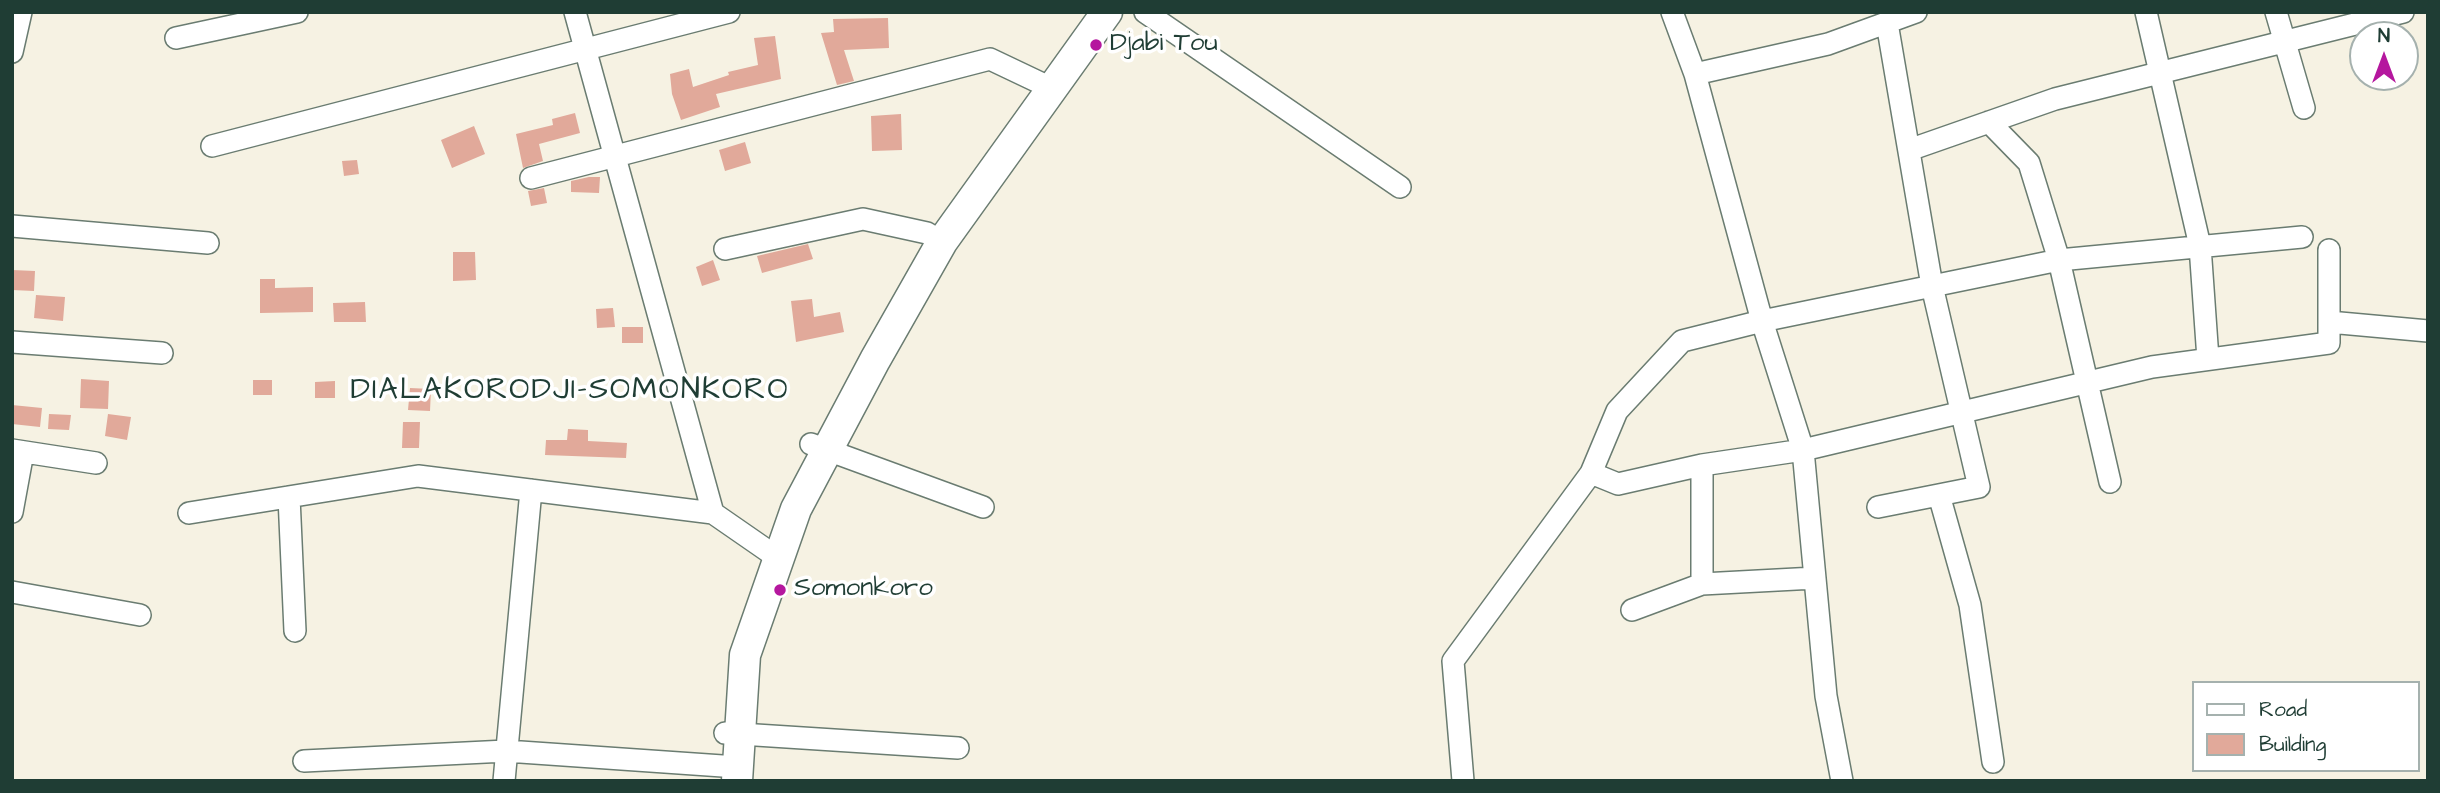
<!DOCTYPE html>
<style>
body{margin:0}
#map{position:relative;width:2440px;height:793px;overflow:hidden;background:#f6f2e3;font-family:"Architects Daughter",sans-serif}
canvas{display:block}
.frame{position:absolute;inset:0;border:14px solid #1f3d34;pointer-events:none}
.legend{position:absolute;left:2192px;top:681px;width:228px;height:91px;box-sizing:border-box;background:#fff;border:2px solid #a5b1ae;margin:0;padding:9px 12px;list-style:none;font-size:21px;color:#1f3d34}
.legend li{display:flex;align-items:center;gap:14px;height:35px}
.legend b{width:35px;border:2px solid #a5b1ae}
.north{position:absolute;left:2349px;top:21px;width:70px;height:70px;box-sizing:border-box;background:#fff;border:2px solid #a5b1ae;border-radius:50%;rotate:0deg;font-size:19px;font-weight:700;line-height:28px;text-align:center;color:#1f3d34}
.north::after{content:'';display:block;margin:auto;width:24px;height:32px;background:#b5179e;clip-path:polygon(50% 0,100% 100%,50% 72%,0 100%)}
</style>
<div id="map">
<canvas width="2440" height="793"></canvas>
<div class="frame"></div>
<ul class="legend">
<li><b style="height:9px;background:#fff"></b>Road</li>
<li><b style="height:19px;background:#e1a99a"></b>Building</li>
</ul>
<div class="north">N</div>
</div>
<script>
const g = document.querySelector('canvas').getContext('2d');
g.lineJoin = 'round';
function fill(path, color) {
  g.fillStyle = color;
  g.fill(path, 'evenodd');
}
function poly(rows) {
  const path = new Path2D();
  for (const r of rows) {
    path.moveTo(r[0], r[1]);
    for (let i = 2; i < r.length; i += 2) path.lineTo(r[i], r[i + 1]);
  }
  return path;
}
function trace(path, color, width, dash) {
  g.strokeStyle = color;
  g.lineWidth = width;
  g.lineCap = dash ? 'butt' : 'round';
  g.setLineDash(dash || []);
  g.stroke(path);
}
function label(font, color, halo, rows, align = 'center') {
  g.font = font + ' "Architects Daughter",sans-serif';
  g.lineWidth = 7;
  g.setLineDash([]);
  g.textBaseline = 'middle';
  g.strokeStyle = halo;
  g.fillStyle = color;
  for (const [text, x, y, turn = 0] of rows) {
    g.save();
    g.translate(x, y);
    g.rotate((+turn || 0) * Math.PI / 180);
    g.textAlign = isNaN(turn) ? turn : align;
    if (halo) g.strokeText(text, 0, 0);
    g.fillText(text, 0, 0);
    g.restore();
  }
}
fill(poly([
 [888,18,889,48,844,50,854,81,837,85,821,33,834,32,833,19],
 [775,36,781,79,716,94,720,107,681,120,672,94,670,74,689,69,693,87,729,75,728,72,758,65,754,38],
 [575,113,580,133,539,144,543,161,523,168,516,134,553,125,552,119],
 [901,114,902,150,872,151,871,116],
 [474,126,485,154,452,168,441,140],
 [745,142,751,163,725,171,719,150],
 [357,160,359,174,344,176,342,161],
 [589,177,600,177,599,193,571,192,571,181],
 [544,188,547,203,531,206,528,191],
 [808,244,813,259,762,273,757,256],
 [453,252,475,252,476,280,453,281],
 [713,260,720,280,702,286,696,267],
 [12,270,35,271,34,291,12,290],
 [260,279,275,279,275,288,313,287,313,312,260,313],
 [36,295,65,297,63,321,34,318],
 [812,299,814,317,840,312,844,332,796,342,791,301],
 [365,302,366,322,334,322,333,303],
 [613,308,615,327,597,328,596,309],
 [622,327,643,327,643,343,622,343],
 [81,379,109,381,108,409,80,408],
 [253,380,272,380,272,395,253,395],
 [335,381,335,398,315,398,315,382],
 [410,388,431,389,430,411,408,410],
 [12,405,42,408,40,427,12,424],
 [49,414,71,415,69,430,48,429],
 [108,414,131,417,127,440,105,436],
 [403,422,420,422,419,448,402,448],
 [568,429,588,430,588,441,627,443,626,458,545,455,546,440,567,440]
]), '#e1a99a');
const street = poly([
 [575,12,713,513],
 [1145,12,1400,187],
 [2146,12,2200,246,2208,359],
 [2276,12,2304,108],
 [176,38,297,12],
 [12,52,21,12],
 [1695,74,1828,44,1916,12],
 [1989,122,2029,163,2059,260,2110,482],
 [212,146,729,12],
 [1909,150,2055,99,2403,12],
 [531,178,990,59,1051,88],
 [12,226,208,243],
 [725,249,863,219,927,233,942,242],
 [2329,322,2428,331],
 [12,342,162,353],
 [811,444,983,507],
 [12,450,96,463],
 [1702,465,1702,584],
 [1591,473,1618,484,1702,465,1803,450,2152,367,2329,343,2329,250],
 [1939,495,1970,605,1993,762],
 [289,497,295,631],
 [1878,507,1979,487,1932,286,1887,23],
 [12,512,23,452],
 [189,513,418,476,713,513,778,558],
 [12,592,140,615],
 [1632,610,1702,584,1815,578],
 [725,733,958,748],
 [304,761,506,751,737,767],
 [504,781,531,490],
 [1463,781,1453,661,1591,473,1617,411,1682,341,1762,321,1695,74,1672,12],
 [1842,781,1826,696,1803,450,1762,321,2059,260,2302,237]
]);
const secondary = poly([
 [737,781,745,655,796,509,875,360,942,242,1107,12]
]);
trace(street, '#6a7c71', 24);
trace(secondary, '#6a7c71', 33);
trace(street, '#fff', 21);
trace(secondary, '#fff', 30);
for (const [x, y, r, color] of [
 [1096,45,7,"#b5179e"],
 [780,590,7,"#b5179e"]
]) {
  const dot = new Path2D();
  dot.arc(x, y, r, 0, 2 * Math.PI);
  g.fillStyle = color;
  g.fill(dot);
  trace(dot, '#fff', 2.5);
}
label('26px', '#1f3d34', '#fff', [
 ["Djabi Tou",1110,45],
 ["Somonkoro",794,590]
], 'left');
g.letterSpacing = '2px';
label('30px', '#1f3d34', '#fff', [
 ["DIALAKORODJI-SOMONKORO",570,392]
]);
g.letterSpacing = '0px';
</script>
